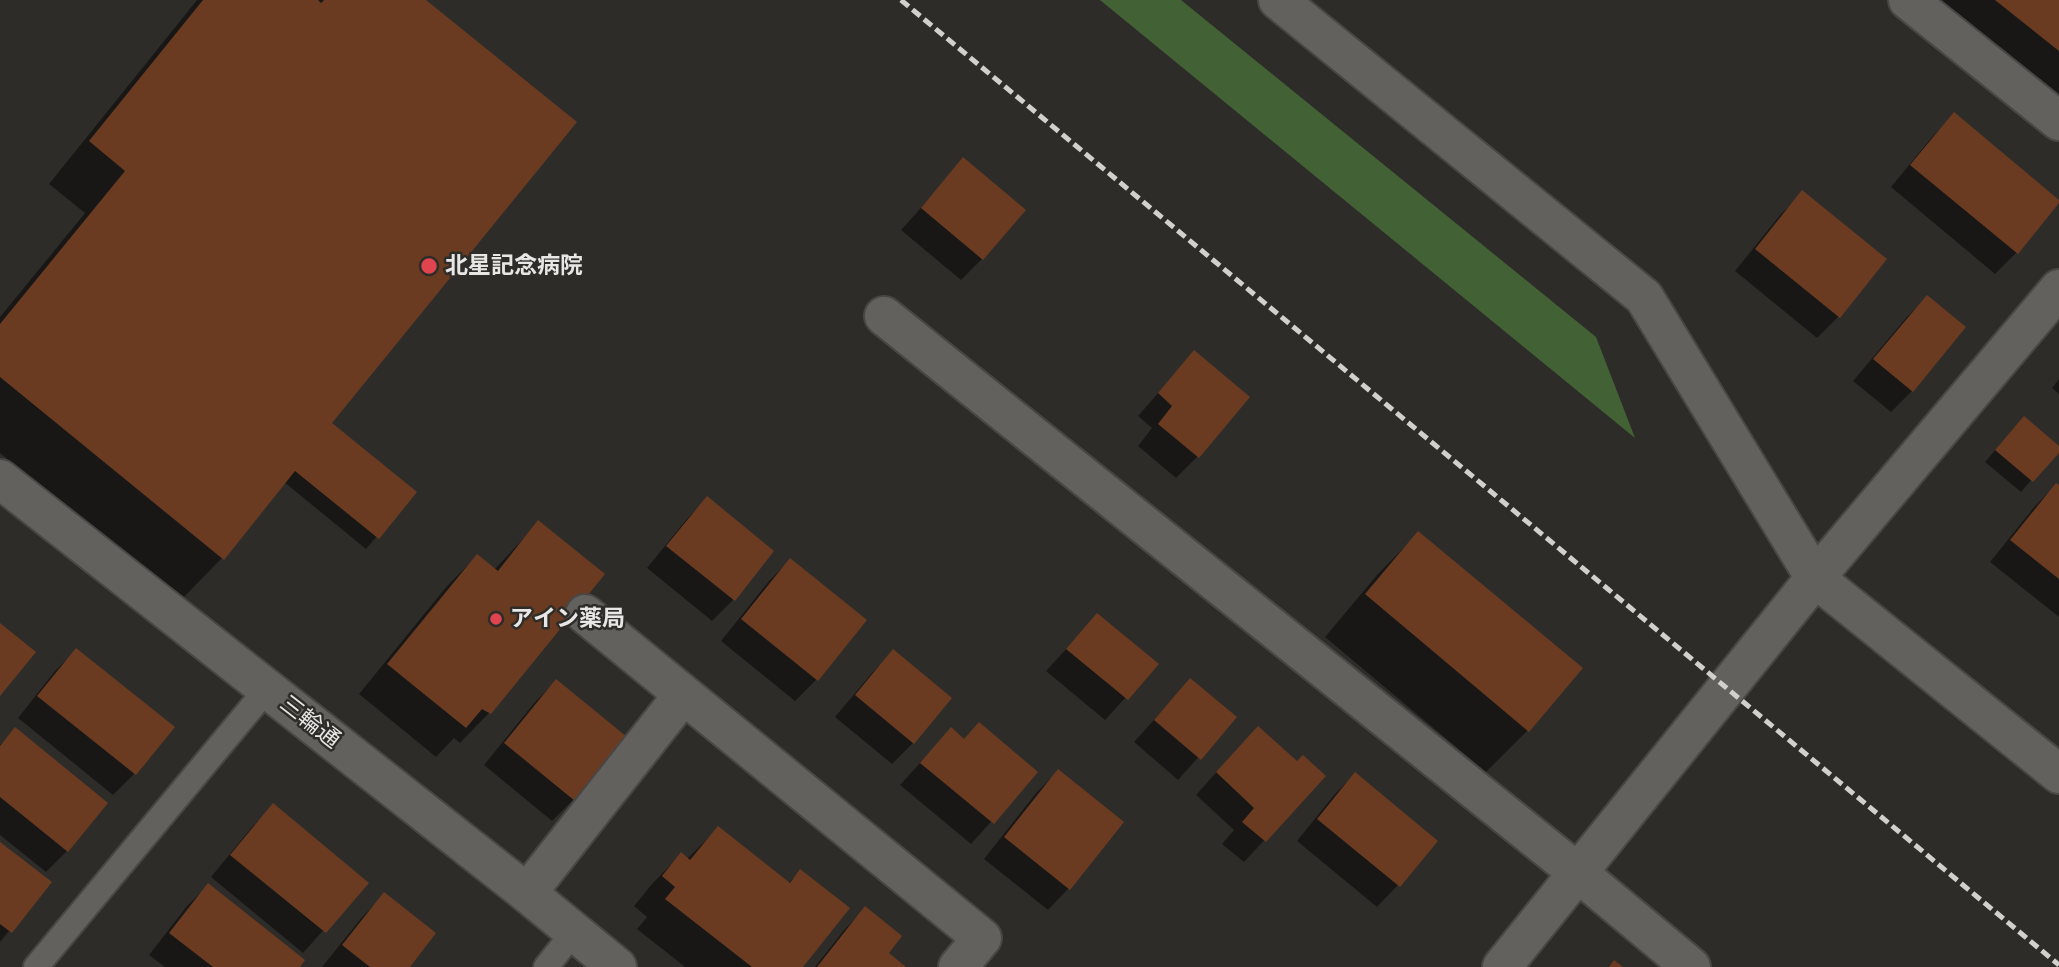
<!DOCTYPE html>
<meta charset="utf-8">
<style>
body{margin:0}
canvas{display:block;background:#2e2c29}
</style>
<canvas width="2059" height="967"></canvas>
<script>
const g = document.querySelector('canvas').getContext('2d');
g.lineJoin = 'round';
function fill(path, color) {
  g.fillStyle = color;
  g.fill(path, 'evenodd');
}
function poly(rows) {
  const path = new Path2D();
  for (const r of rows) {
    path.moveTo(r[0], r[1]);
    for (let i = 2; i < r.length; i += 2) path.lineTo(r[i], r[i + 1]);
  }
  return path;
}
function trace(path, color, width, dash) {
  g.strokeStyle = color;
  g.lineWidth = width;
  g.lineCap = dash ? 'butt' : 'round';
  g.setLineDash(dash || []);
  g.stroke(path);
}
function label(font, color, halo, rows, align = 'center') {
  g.font = font + ' "Public Sans","Noto Sans JP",sans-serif';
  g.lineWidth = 5;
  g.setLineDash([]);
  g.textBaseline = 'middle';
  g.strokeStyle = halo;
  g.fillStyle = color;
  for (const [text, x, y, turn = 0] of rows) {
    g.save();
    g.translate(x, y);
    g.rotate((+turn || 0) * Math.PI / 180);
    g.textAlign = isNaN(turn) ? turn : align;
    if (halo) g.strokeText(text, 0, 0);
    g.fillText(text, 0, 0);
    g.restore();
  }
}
fill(poly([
 [1100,0,1181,0,1596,337,1635,438]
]), '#426135');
fill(poly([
 [197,0,423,0,331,424,415,492,366,549,284,482,222,558,181,600,0,453,0,317,85,213,49,184],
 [1916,0,2059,0,2059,115],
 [1954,115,2058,201,2016,253,1995,274,1891,187,1933,136],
 [964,160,982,259,961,280,901,230],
 [1803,193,1885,259,1838,317,1817,338,1735,271,1781,214],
 [1927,297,1912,391,1891,412,1853,381,1906,318],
 [1194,352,1248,397,1197,457,1176,478,1138,446,1152,428,1138,416],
 [2059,379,2059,394,2052,388],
 [2013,429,2059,448,2021,492,1985,462],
 [2056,485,2059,487,2059,617,1990,562,2035,506],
 [707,498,733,600,712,621,647,568,686,520],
 [538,523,603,574,489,713,460,743,454,738,436,757,359,694,447,586,477,556,494,570],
 [1418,533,1528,730,1486,772,1325,637,1377,575],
 [790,560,865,620,816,680,795,701,721,641,769,581],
 [1097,615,1156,664,1105,720,1046,671],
 [76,650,172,727,134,774,113,795,18,718,55,671],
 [893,652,913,743,892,764,835,717,872,673],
 [1190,680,1234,717,1178,780,1134,742],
 [556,681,574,799,552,821,484,765,535,702],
 [16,729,67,851,46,872,0,835,0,745],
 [951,729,963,740,1036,772,971,844,900,785],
 [1237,749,1297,763,1324,776,1244,862,1222,844,1234,830,1196,795],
 [1058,771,1069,888,1048,910,984,859,1037,792],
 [1355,774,1398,885,1377,907,1297,841,1334,795],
 [273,806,366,883,303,953,211,877,252,827],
 [718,828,788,884,800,871,800,967,685,967,637,929,647,917,634,906,652,884,681,854,687,859],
 [0,844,49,883,0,942],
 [208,885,297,967,165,967,149,955,187,906],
 [384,895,408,967,322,967,363,916],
 [865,909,886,953,903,967,815,967,844,930]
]), '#0007');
fill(poly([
 [203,0,318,0,321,3,324,0,426,0,577,122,332,423,417,492,379,539,295,471,224,560,0,377,0,324,125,171,89,141],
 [1995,0,2059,0,2059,51],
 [1954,112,2059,200,2059,203,2018,254,1910,165],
 [963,157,1026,210,983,260,921,208],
 [1802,190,1887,259,1840,318,1755,249],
 [1927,295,1966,327,1913,392,1873,359],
 [1194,350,1250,397,1199,458,1158,424,1172,406,1158,393],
 [2024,416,2059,446,2059,453,2033,482,1995,450],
 [2056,483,2059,485,2059,579,2010,540],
 [707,496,774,551,735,601,666,546],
 [538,520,605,574,491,714,482,709,466,728,387,664,477,554,498,571],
 [1418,531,1583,668,1529,732,1365,594],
 [790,558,867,620,818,681,741,619],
 [1097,613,1159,664,1128,700,1066,649],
 [0,623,36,652,0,696],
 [76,648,175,727,136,775,37,696],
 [893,649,952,698,914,744,855,695],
 [1190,678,1237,717,1201,760,1154,720],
 [556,679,627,737,575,801,504,743],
 [979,722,1038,772,994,824,920,763,951,727,964,739],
 [1258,726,1297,761,1303,755,1326,776,1266,842,1242,822,1254,808,1216,772],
 [15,727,108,803,68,852,0,797,0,746],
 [1058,769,1124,822,1070,890,1004,837],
 [1355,772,1438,841,1400,887,1317,819],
 [273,803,369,883,326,933,230,855],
 [718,826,790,883,800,869,850,908,803,967,752,967,665,899,675,887,662,876,681,852,690,860],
 [0,842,52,882,12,933,0,924],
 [208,883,305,960,300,967,213,967,169,933],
 [384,892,436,933,410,967,370,967,342,945],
 [865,906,902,936,889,953,906,967,817,967],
 [1614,960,1623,967,1609,967]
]), '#6a3b21');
const lane = poly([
 [36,967,267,689],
 [546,967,574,932]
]);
const street = poly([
 [1278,0,1644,297,1815,578,2059,774],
 [1908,0,2059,121],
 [884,316,1577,872,1691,967],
 [585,614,982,938,958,967],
 [527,893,683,695],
 [1502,967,1815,578,2059,289]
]);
const secondary = poly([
 [0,479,527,893,617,967]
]);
trace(lane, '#484745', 28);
trace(street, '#484745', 42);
trace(secondary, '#484745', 42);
trace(lane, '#63615e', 24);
trace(street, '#63615e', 38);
trace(secondary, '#63615e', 38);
trace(poly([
 [901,0,2059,965]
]), '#d2d0ce', 5, [10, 5]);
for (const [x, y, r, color] of [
 [429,266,9,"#e0444e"],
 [496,619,7,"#e0444e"]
]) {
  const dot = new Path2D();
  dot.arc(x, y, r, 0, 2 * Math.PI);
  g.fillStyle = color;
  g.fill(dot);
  trace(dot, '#2e2c29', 2.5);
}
label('bold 23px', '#e8e7e5', '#2e2c29', [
 ["北星記念病院",445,266],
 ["アイン薬局",510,619]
], 'left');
label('23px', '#e8e7e5', '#2e2c29', [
 ["三輪通",310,722,38]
]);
</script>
